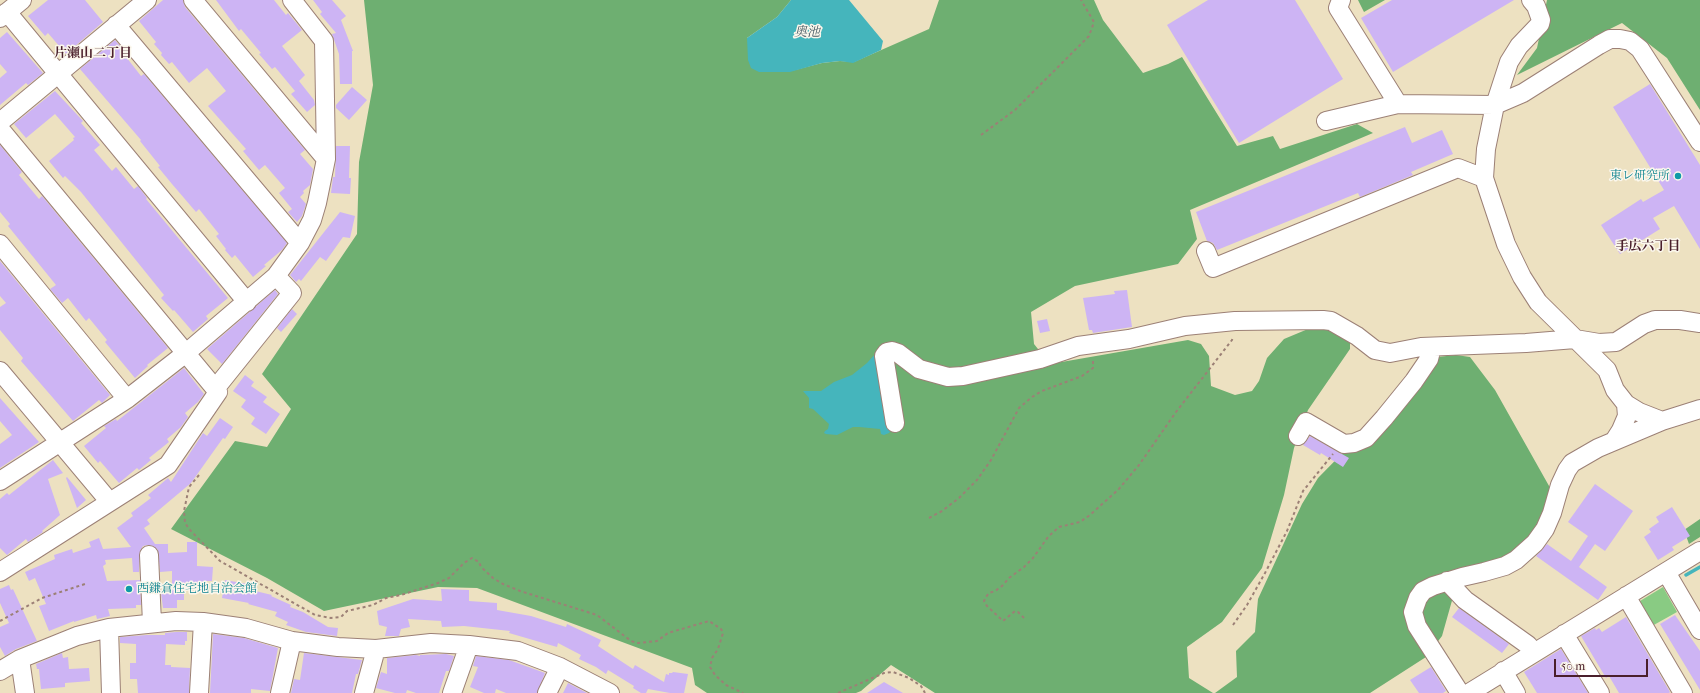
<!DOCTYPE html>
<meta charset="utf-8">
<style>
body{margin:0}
#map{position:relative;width:1700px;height:693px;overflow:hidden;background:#ede1c1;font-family:"IM FELL French Canon",serif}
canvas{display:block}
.scale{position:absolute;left:1554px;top:659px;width:94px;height:18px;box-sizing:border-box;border:2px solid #4a1f2b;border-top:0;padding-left:5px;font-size:12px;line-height:14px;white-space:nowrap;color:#4a1f2b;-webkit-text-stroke:3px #fbf7ec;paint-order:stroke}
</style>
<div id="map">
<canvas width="1700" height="693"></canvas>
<div class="scale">50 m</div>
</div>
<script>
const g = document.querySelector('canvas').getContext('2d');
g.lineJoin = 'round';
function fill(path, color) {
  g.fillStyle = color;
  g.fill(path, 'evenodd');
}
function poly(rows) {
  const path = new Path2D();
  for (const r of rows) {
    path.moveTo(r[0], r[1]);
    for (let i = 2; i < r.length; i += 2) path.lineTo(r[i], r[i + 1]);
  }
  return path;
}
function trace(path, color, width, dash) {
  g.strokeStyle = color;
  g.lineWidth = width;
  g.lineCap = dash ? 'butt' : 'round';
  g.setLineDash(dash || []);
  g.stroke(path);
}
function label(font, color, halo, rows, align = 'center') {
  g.font = font + ' "IM FELL French Canon","Noto Serif JP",serif';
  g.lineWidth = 3;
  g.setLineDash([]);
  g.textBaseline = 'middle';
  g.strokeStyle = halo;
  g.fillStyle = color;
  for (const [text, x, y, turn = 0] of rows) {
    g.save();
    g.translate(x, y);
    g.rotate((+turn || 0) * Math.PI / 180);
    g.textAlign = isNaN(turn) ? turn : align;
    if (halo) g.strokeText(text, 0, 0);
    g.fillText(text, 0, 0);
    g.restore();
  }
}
fill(poly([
 [1663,587,1677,612,1652,626,1640,606,1640,601]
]), '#89cb83');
fill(poly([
 [364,0,791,0,777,17,747,38,791,71,822,63,840,61,854,62,929,29,939,0,1094,0,1103,20,1143,73,1168,64,1182,57,1237,146,1273,136,1280,149,1357,124,1373,133,1190,210,1197,239,1178,264,1075,286,1031,312,1034,344,1050,364,1188,340,1201,344,1209,356,1211,386,1235,395,1252,391,1259,381,1267,358,1284,339,1308,329,1334,328,1350,338,1350,349,1308,410,1294,448,1284,495,1262,568,1222,622,1187,647,1189,678,1213,693,935,693,891,665,861,691,856,693,707,693,695,685,692,668,477,588,438,587,324,611,267,578,171,529,235,441,267,447,291,409,262,374,357,234,359,162,373,85],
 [1358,0,1385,0,1364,12],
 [1547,0,1700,0,1700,110,1667,58,1622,23,1517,75,1537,48],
 [1456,355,1470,357,1495,390,1553,493,1528,545,1443,592,1453,597,1442,636,1426,657,1370,693,1215,693,1237,677,1236,651,1255,632,1258,599,1302,504,1318,478,1437,357],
 [1700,519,1700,537,1689,544,1684,530]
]), '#6eaf71');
fill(poly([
 [791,0,849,0,883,41,881,50,853,63,840,61,822,63,790,72,759,72,751,68,748,60,747,38,777,17],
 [877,352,892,429,889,433,884,435,881,434,880,429,859,427,853,427,837,435,826,434,824,433,825,431,828,429,829,424,813,409,809,408,809,398,803,391,821,391,834,382,852,375,867,363]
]), '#45b5bc');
trace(poly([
 [1686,575,1700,567]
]), '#45b5bc', 3.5);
fill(poly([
 [48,0,85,0,103,22,66,54,48,33,45,36,28,16],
 [163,0,183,0,185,7,305,150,300,154,313,169,310,185,303,191,304,193,300,197,306,204,302,216,297,222,288,212,292,209,279,193,285,188,265,165,259,170,243,151,246,149,208,106,226,91,207,68,189,83,172,62,169,64,161,55,162,53,154,44,156,42,139,21],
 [216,0,274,0,286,15,288,13,302,30,282,46,305,75,299,81,314,100,315,105,307,112,291,94,295,91,275,67,272,69,259,54,261,53,241,29,239,31],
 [313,0,332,0,346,16,341,20,353,51,352,51,352,84,340,84,339,54,332,34,336,33,320,14,322,12],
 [1208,0,1295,0,1343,79,1239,143,1167,25],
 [1392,0,1514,0,1393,72,1361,18],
 [7,32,43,73,28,85,26,83,0,105,0,78,7,72,0,64,0,38],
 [115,40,125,52,123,53,141,76,144,74,287,243,282,250,264,265,266,266,253,277,235,255,232,258,225,250,226,249,216,236,219,234,199,209,196,212,172,184,158,167,160,166,140,141,141,140,80,69],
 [1650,84,1700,165,1700,249,1674,206,1653,218,1660,229,1620,254,1601,225,1641,199,1643,202,1664,190,1613,107],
 [352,87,367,100,349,120,336,108,336,105],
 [55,91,83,121,81,123,100,145,94,150,112,171,116,167,134,189,138,186,147,198,146,199,228,298,206,316,208,319,193,332,174,310,173,311,161,298,164,295,81,192,65,176,63,178,49,161,74,140,73,138,75,137,55,114,26,138,14,124],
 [1405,127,1412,143,1442,130,1453,154,1411,172,1413,175,1360,197,1358,193,1217,250,1213,243,1207,241,1196,212],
 [0,145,22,172,19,175,39,199,42,196,168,348,147,365,148,366,135,378,105,342,107,340,89,318,86,321,68,298,62,303,50,289,56,285,8,226,10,224,0,212],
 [336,146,350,146,349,178,351,178,350,194,331,193,333,177,335,177],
 [340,212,355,216,350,238,343,237,326,261,320,257,301,281,299,279,296,282,290,275],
 [0,261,110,395,102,403,99,400,73,421,21,361,23,358,0,330,0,307,6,303,0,296],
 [275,290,278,294,222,364,207,349],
 [1127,290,1132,327,1093,333,1092,330,1089,330,1083,298,1115,294,1114,291],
 [292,309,297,314,281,332,277,328],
 [1047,319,1050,331,1040,333,1037,321],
 [184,368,204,394,198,402,185,413,188,417,181,427,167,439,169,442,149,458,151,460,139,470,137,468,119,483,100,461,98,463,84,446,106,428,104,426,116,419,117,421],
 [245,375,254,382,251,386,267,397,263,402,280,414,266,434,251,424,255,418,241,407,246,400,233,391],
 [0,398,39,442,0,468,0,444,12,435,0,421],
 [220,418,233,427,225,439,223,438,191,483,147,520,150,524,144,528,155,544,168,544,168,553,187,552,187,542,197,542,197,566,213,567,212,581,204,581,203,584,184,583,184,600,177,600,177,608,163,608,161,593,164,593,164,591,172,591,172,571,160,572,158,550,153,546,148,545,143,546,140,551,139,572,133,572,132,558,105,560,106,564,103,566,107,581,140,580,141,605,136,605,136,608,108,609,110,616,97,619,96,615,74,622,74,621,49,631,39,606,46,604,35,578,29,581,25,572,55,559,54,555,72,549,73,553,91,547,89,542,99,538,103,549,131,547,117,528,133,516,131,513,151,498,148,495,168,478,171,482,203,433,207,436],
 [1310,436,1349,458,1343,467,1321,453,1320,455,1303,445],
 [53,460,63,473,48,479,60,515,42,531,43,532,28,542,26,539,7,555,0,548,0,499,7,493,9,495],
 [67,477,86,500,77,508,66,478],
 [1595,484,1633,511,1605,551,1595,544,1579,567,1607,587,1598,600,1536,556,1547,544,1571,561,1588,536,1568,522],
 [1672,507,1690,536,1672,547,1674,550,1658,560,1644,537,1651,532,1649,529,1659,522,1656,517],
 [225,580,248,584,247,589,272,595,271,596,291,605,290,607,303,612,328,627,338,628,337,636,306,632,286,625,288,622,275,616,277,612,248,604,249,603,222,598],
 [9,585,11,590,13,589,37,641,16,649,5,656,0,647,0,627,9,623,0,603,0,589],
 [441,589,469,590,469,601,497,603,497,610,531,616,566,627,567,624,601,640,598,646,633,669,635,665,664,682,666,674,669,675,669,673,672,673,673,672,688,674,684,693,670,693,648,689,646,693,641,693,633,688,634,686,608,670,606,674,596,667,579,659,581,655,558,643,557,647,509,633,510,631,464,626,442,627,441,621,408,619,410,627,401,629,399,636,385,636,387,627,379,625,377,611,413,599,442,601],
 [1459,608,1509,644,1502,653,1452,617],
 [1675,615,1700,651,1700,690,1660,624],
 [1626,617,1670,692,1669,693,1619,693,1609,676,1606,678,1581,636,1595,628,1596,630,1599,628,1602,632],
 [176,632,187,632,187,641,185,641,185,645,166,644,165,665,171,665,171,667,190,668,189,693,138,693,137,679,130,679,130,663,136,663,136,644,120,643,120,637,147,635,165,635,165,633],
 [213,634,244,638,278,648,270,691,251,689,251,693,210,693],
 [1561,649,1588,693,1537,693,1524,672],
 [62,653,63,658,68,657,69,669,89,668,90,681,65,683,65,687,41,689,39,669,37,669,36,664],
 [304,653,362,660,358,674,356,674,352,693,291,693,294,679,300,680],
 [446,654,454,656,449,671,446,671,439,693,416,693,407,690,406,693,395,693,376,688,381,672,387,674,387,658,416,655,420,656,420,655],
 [476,656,509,660,545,673,537,693,506,693,496,689,495,693,484,693,470,687,478,667,473,666],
 [1431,667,1446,691,1443,693,1419,693,1410,680],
 [884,682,903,693,867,693],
 [568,683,587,693,563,693]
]), '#cdb4f4');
const minor = poly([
 [193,0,326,159],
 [1341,0,1338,8,1398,104],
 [1531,0,1536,6,1541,20,1540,24,1519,46,1509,62,1495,105,1486,149,1484,178,1506,244,1522,277,1538,302,1607,370,1615,390,1626,404,1639,412,1662,421,1700,409],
 [7,12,247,302],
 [0,18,22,0],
 [116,25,300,243],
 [1326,121,1398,104,1495,105,1523,93,1599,45,1610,39,1620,39,1630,41,1640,49,1700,142],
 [0,122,147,0],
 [0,129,218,392,168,465,0,572],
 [0,244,127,399],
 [1206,251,1213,268,1458,168,1484,178],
 [0,371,109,501],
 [215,389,292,293,276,276],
 [895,423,884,356,887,352,892,351,898,353,919,369,948,377,963,376,1040,359,1078,346,1129,339,1185,326,1235,321,1323,320,1331,321,1357,336,1375,350,1390,353,1421,347,1526,343,1575,339,1599,343,1616,342,1644,324,1655,320,1680,320,1700,323],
 [1298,436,1306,422,1344,444,1354,443,1366,438,1384,418,1414,381,1429,359,1432,347],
 [1614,441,1621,430,1627,416,1626,404],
 [0,481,127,399,186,353,276,276,300,243,312,220,317,203,326,159,324,41,292,0],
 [149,555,152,623],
 [1666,572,1700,630],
 [1447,581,1465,600,1528,645,1534,653],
 [1626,596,1683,693],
 [109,628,111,693],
 [1564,634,1600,693],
 [20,659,25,693],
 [0,671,20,659,77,636,109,628,176,621,203,622,246,628,292,641,338,647,376,649,431,643,469,645,518,651,560,667,610,693],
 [1503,671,1516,693],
 [199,693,203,622],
 [280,693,292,641],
 [364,693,376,649],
 [452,693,469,645],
 [547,693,560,667],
 [1460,693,1417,626,1413,612,1418,598,1423,591,1433,586,1462,577,1484,572,1505,566,1516,560,1535,543,1545,529,1552,513,1560,485,1567,470,1572,463,1598,448,1662,421],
 [1469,693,1700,551]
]);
trace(minor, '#9c8076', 20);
trace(poly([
 [981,135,1015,110,1089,36,1094,22,1081,0],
 [199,475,189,487,184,511,185,523,190,530,220,561,315,615,331,618,341,617,347,611,373,605,386,598,401,595,438,583,449,578,464,563,472,558,479,562,481,567,493,578,503,584,520,591,597,615,631,641,638,643,657,641,668,633,709,621,721,629,723,633,718,649,712,658,710,667,715,675,726,685,743,693],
 [929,518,942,511,959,498,977,480,991,460,1019,408,1032,397,1042,391,1082,376,1093,368,1093,359],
 [1024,618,1018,612,1015,611,1003,621,987,606,984,601,986,597,989,593,995,591,1002,586,1009,578,1024,567,1033,558,1048,537,1059,527,1080,522,1090,515,1118,490,1139,465,1176,412,1232,340,1233,336],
 [0,621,42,598,85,584],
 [1233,625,1247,605,1265,573,1287,531,1303,491,1333,454],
 [838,693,884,673,893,672,909,678,921,686,925,693]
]), '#9c8076', 2, [3, 3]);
trace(minor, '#fff', 18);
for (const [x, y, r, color] of [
 [1678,176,4,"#0f9aa8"],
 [129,589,4,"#0f9aa8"]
]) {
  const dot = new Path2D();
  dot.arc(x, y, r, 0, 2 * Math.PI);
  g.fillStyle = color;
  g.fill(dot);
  trace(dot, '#fbf7ec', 1.5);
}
label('12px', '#0d838f', '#fbf7ec', [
 ["東レ研究所",1670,176],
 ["西鎌倉住宅地自治会館",137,589,"left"]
], 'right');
label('italic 13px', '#485b65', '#fbf7ec', [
 ["奥池",807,33]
]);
label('bold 13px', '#4a1f2b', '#fbf7ec', [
 ["片瀬山二丁目",93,54],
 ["手広六丁目",1648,247]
]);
</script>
